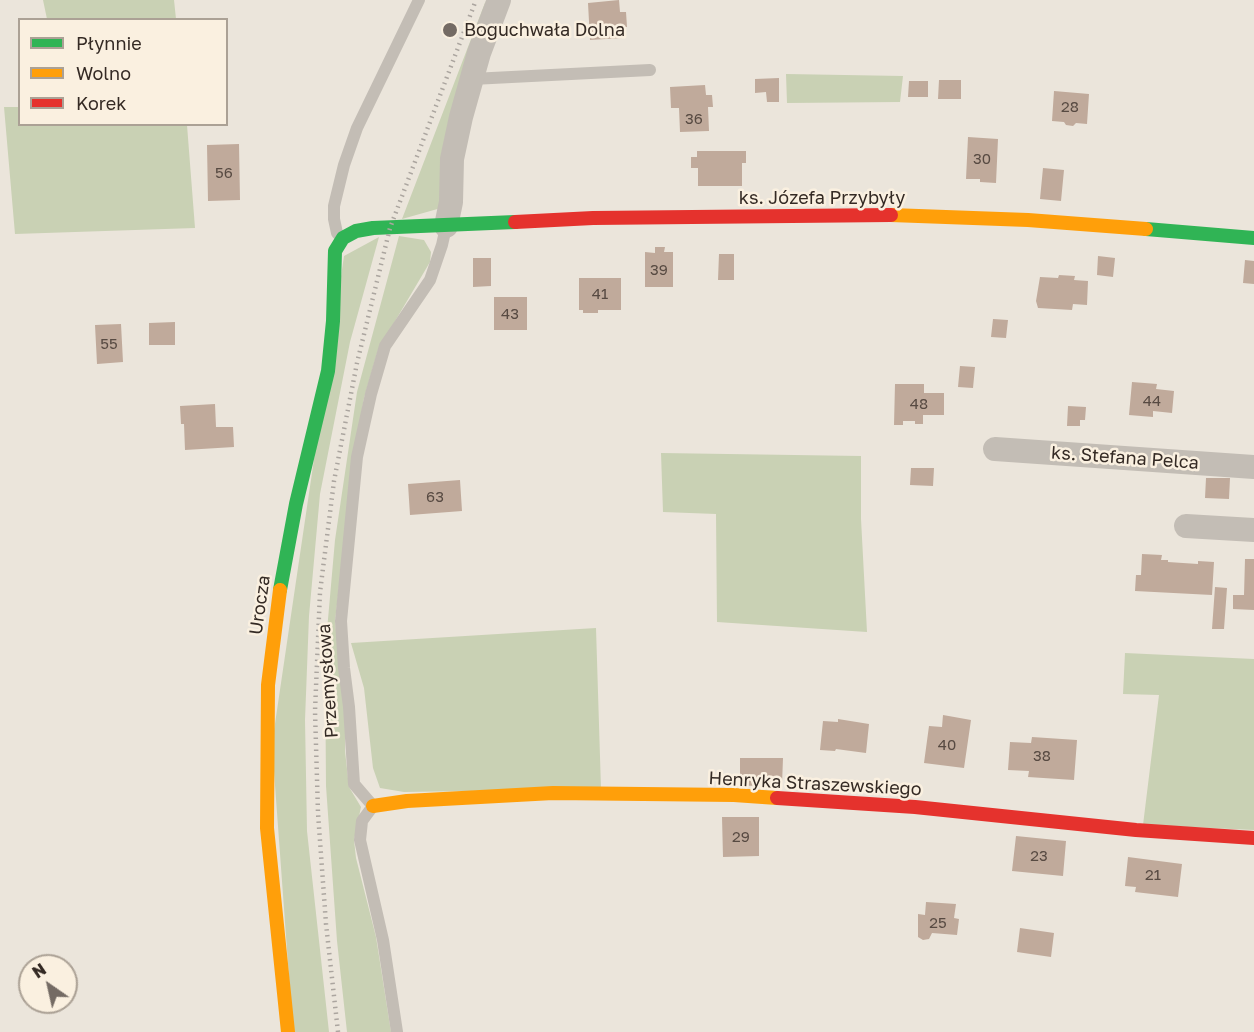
<!DOCTYPE html>
<meta charset="utf-8">
<style>
body{margin:0}
#map{position:relative;width:1254px;height:1032px;overflow:hidden;background:#ebe5db;font-family:"Golos Text",sans-serif}
canvas{display:block}
.legend{position:absolute;left:18px;top:18px;width:210px;height:108px;box-sizing:border-box;background:#faf0e0;border:2px solid #aba195;margin:0;padding:8px 10px;list-style:none;font-size:18px;color:#342a24}
.legend li{display:flex;align-items:center;gap:12px;height:30px}
.legend b{width:30px;border:2px solid #aba195}
.north{position:absolute;left:18px;top:954px;width:60px;height:60px;box-sizing:border-box;background:#faf0e0;border:2px solid #aba195;border-radius:50%;rotate:326deg;font-size:16px;font-weight:700;line-height:24px;text-align:center;color:#342a24}
.north::after{content:'';display:block;margin:auto;width:21px;height:27px;background:#746b64;clip-path:polygon(50% 0,100% 100%,50% 72%,0 100%)}
</style>
<div id="map">
<canvas width="1254" height="1032"></canvas>
<ul class="legend">
<li><b style="height:8px;background:#30b455"></b>Płynnie</li>
<li><b style="height:8px;background:#ff9f0a"></b>Wolno</li>
<li><b style="height:8px;background:#e5322d"></b>Korek</li>
</ul>
<div class="north">N</div>
</div>
<script>
const g = document.querySelector('canvas').getContext('2d');
g.lineJoin = 'round';
function fill(path, color) {
  g.fillStyle = color;
  g.fill(path, 'evenodd');
}
function poly(rows) {
  const path = new Path2D();
  for (const r of rows) {
    path.moveTo(r[0], r[1]);
    for (let i = 2; i < r.length; i += 2) path.lineTo(r[i], r[i + 1]);
  }
  return path;
}
function trace(path, color, width, dash) {
  g.strokeStyle = color;
  g.lineWidth = width;
  g.lineCap = dash ? 'butt' : 'round';
  g.setLineDash(dash || []);
  g.stroke(path);
}
function label(font, color, halo, rows, align = 'center') {
  g.font = font + ' "Golos Text",sans-serif';
  g.lineWidth = 5;
  g.setLineDash([]);
  g.textBaseline = 'middle';
  g.strokeStyle = halo;
  g.fillStyle = color;
  for (const [text, x, y, turn = 0] of rows) {
    g.save();
    g.translate(x, y);
    g.rotate((+turn || 0) * Math.PI / 180);
    g.textAlign = isNaN(turn) ? turn : align;
    if (halo) g.strokeText(text, 0, 0);
    g.fillText(text, 0, 0);
    g.restore();
  }
}
fill(poly([
 [43,0,174,0,176,19,47,19],
 [486,0,441,208,402,219],
 [786,74,903,76,900,102,787,103],
 [4,107,19,107,20,124,187,125,195,228,15,234],
 [399,236,424,240,431,252,430,262,378,350,364,398,355,451,335,621,345,713,345,751,349,787,361,807,354,840,356,858,376,937,391,1032,347,1032,337,941,326,786,325,653,335,540,357,392],
 [379,237,350,342,320,494,309,616,305,720,307,831,329,1032,293,1032,272,744,344,256],
 [661,453,861,456,861,519,867,632,717,622,716,514,663,512],
 [596,628,601,789,404,792,380,788,373,768,364,688,351,643],
 [1125,653,1254,659,1254,830,1143,825,1159,695,1123,694]
]), '#c9d1b4');
fill(poly([
 [619,0,620,12,626,12,627,27,621,27,622,38,590,40,588,3],
 [779,78,779,102,767,102,766,92,755,93,755,79],
 [939,80,961,80,961,99,938,99],
 [909,81,928,81,928,97,908,97],
 [705,85,706,95,712,95,713,107,708,107,709,131,680,132,679,108,671,108,670,87],
 [1054,91,1089,94,1087,124,1076,123,1073,126,1066,125,1064,122,1052,121],
 [968,137,998,139,996,183,980,182,980,179,966,179],
 [239,144,240,200,208,201,207,145],
 [697,151,746,151,746,163,742,163,742,186,698,186,698,168,691,168,691,157,697,157],
 [1043,168,1064,170,1061,201,1040,199],
 [655,247,665,247,664,252,673,252,673,287,645,287,645,252,655,253],
 [719,254,734,254,734,280,718,280],
 [1098,256,1115,258,1113,277,1097,275],
 [473,258,491,258,491,286,473,287],
 [1245,260,1254,261,1254,284,1243,283],
 [1059,275,1075,276,1074,280,1088,281,1087,305,1073,304,1072,310,1038,308,1036,301,1040,277,1058,278],
 [579,278,621,278,621,310,598,310,598,313,583,313,583,310,579,310],
 [494,297,527,297,527,330,494,330],
 [993,319,1008,320,1006,338,991,337],
 [175,322,175,345,149,345,149,323],
 [121,324,123,362,97,364,95,325],
 [960,366,975,367,973,388,958,387],
 [1132,382,1157,384,1156,389,1174,391,1172,413,1153,411,1153,417,1129,415],
 [895,384,924,384,924,393,944,393,944,415,923,415,923,424,915,424,915,421,903,421,903,425,894,425],
 [215,404,216,427,233,427,234,447,185,450,184,424,181,424,180,406],
 [1068,406,1086,407,1085,420,1080,420,1080,426,1067,426],
 [911,468,934,468,933,486,910,485],
 [1206,478,1230,478,1229,499,1205,498],
 [460,480,462,511,410,515,408,484],
 [1142,554,1162,555,1161,560,1168,560,1168,562,1198,564,1198,561,1214,562,1212,595,1135,591,1136,575,1141,575],
 [1245,559,1254,559,1254,610,1233,609,1233,595,1244,595],
 [1215,587,1227,588,1224,629,1212,629],
 [943,715,971,720,964,768,924,763,929,726,942,727],
 [838,719,869,724,866,753,836,749,835,751,820,750,823,721,838,722],
 [1032,737,1077,740,1074,780,1028,777,1029,771,1008,770,1010,742,1031,743],
 [740,758,783,758,782,785,740,786],
 [722,817,759,817,759,856,723,857],
 [1016,836,1066,841,1063,876,1012,871],
 [1128,857,1182,864,1178,897,1135,892,1136,887,1125,886],
 [926,902,956,904,954,918,959,919,957,935,932,933,929,939,923,940,918,937,918,914,925,915],
 [1020,928,1054,933,1051,957,1017,952]
]), '#c0aa9b');
trace(poly([
 [472,79,650,70],
 [341,237,337,233,334,219,334,206,344,165,357,128,419,0],
 [397,1032,383,940,360,840,362,821,373,806,354,784,349,707,344,668,341,621,357,457,371,394,385,346,430,280,442,245,446,227]
]), '#c3bdb5', 12);
trace(poly([
 [446,226,451,202,452,159,461,117,479,53,499,0],
 [995,449,1254,467],
 [1186,526,1254,530]
]), '#c3bdb5', 24);
trace(poly([
 [1146,229,1254,238],
 [280,590,296,504,328,371,333,321,335,251,343,238,356,231,373,228,515,222]
]), '#30b455', 14);
trace(poly([
 [891,215,1028,220,1146,229],
 [280,590,268,685,267,828,288,1032],
 [373,806,407,801,553,793,734,795,777,798]
]), '#ff9f0a', 14);
trace(poly([
 [515,222,593,218,891,215],
 [777,798,915,807,1136,830,1254,838]
]), '#e5322d', 14);
trace(poly([
 [338,1032,326,924,318,813,315,711,320,592,334,481,357,363,390,228,476,0]
]), '#aba59f', 4.5, [1.5, 4.5]);
for (const [x, y, r, color] of [
 [450,30,8,"#746b64"]
]) {
  const dot = new Path2D();
  dot.arc(x, y, r, 0, 2 * Math.PI);
  g.fillStyle = color;
  g.fill(dot);
  trace(dot, '#faf0e0', 2);
}
label('15px', '#574a42', null, [
 ["28",1070,107],
 ["36",694,119],
 ["30",982,159],
 ["56",224,173],
 ["39",659,270],
 ["41",600,294],
 ["43",510,314],
 ["55",109,344],
 ["44",1152,401],
 ["48",919,404],
 ["63",435,497],
 ["40",947,745],
 ["38",1042,756],
 ["29",741,837],
 ["23",1039,856],
 ["21",1153,875],
 ["25",938,923]
]);
label('18px', '#342a24', '#faf0e0', [
 ["Boguchwała Dolna",464,30]
], 'left');
label('18px', '#342a24', '#faf0e0', [
 ["ks. Józefa Przybyły",822,198],
 ["ks. Stefana Pelca",1125,458,4],
 ["Urocza",260,605,-82],
 ["Przemysłowa",328,681,-94],
 ["Henryka Straszewskiego",815,784,3]
]);
</script>
